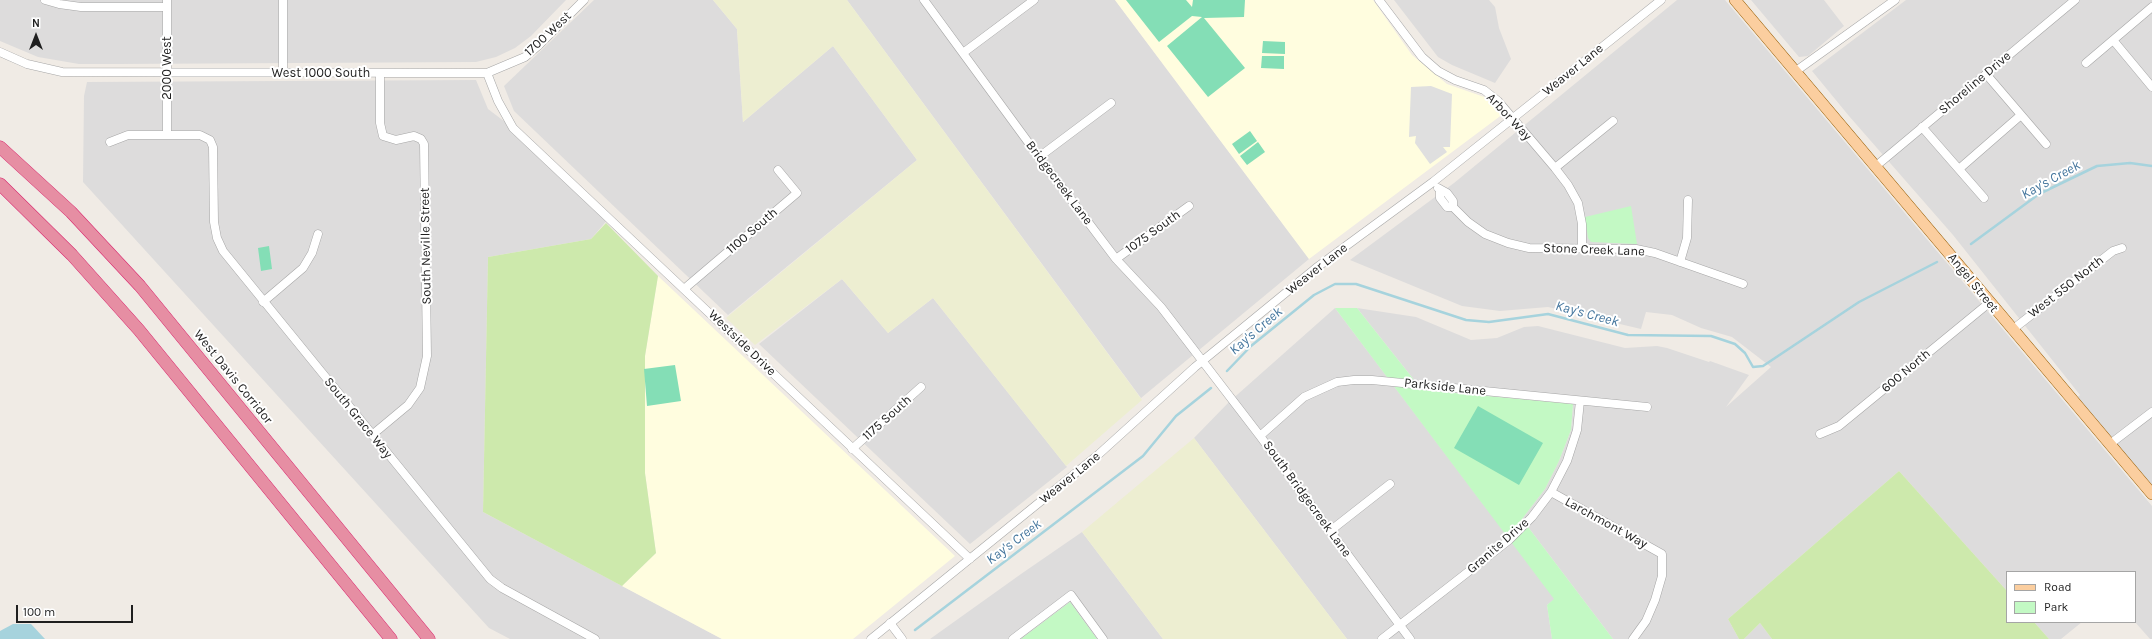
<!DOCTYPE html>
<style>
body{margin:0}
#map{position:relative;width:2152px;height:639px;overflow:hidden;background:#f0ebe5;font-family:Karla,sans-serif}
canvas{display:block}
.legend{position:absolute;left:2006px;top:571px;width:130px;height:52px;box-sizing:border-box;background:#fff;border:1px solid #a5a5a5;margin:0;padding:5px 7px;list-style:none;font-size:12px;color:#1f1f1f}
.legend li{display:flex;align-items:center;gap:8px;height:20px}
.legend b{width:20px;border:1px solid #a5a5a5}
.north{position:absolute;left:16px;top:16px;width:40px;height:40px;-webkit-text-stroke:3px #fff;paint-order:stroke;rotate:0deg;font-size:11px;font-weight:700;line-height:16px;text-align:center;color:#1f1f1f}
.north::after{content:'';display:block;margin:auto;width:14px;height:18px;background:#1f1f1f;clip-path:polygon(50% 0,100% 100%,50% 72%,0 100%)}
.scale{position:absolute;left:16px;top:605px;width:117px;height:18px;box-sizing:border-box;border:2px solid #1f1f1f;border-top:0;padding-left:5px;font-size:12px;line-height:14px;white-space:nowrap;color:#1f1f1f;-webkit-text-stroke:3px #fff;paint-order:stroke}
</style>
<div id="map">
<canvas width="2152" height="639"></canvas>
<ul class="legend">
<li><b style="height:5px;background:#fbce9f"></b>Road</li>
<li><b style="height:11px;background:#c3f9c4"></b>Park</li>
</ul>
<div class="north">N</div>
<div class="scale">100 m</div>
</div>
<script>
const g = document.querySelector('canvas').getContext('2d');
g.lineJoin = 'round';
function fill(path, color) {
  g.fillStyle = color;
  g.fill(path, 'evenodd');
}
function poly(rows) {
  const path = new Path2D();
  for (const r of rows) {
    path.moveTo(r[0], r[1]);
    for (let i = 2; i < r.length; i += 2) path.lineTo(r[i], r[i + 1]);
  }
  return path;
}
function trace(path, color, width, dash) {
  g.strokeStyle = color;
  g.lineWidth = width;
  g.lineCap = dash ? 'butt' : 'round';
  g.setLineDash(dash || []);
  g.stroke(path);
}
function label(font, color, halo, rows, align = 'center') {
  g.font = font + ' Karla,sans-serif';
  g.lineWidth = 4;
  g.setLineDash([]);
  g.textBaseline = 'middle';
  g.strokeStyle = halo;
  g.fillStyle = color;
  for (const [text, x, y, turn = 0] of rows) {
    g.save();
    g.translate(x, y);
    g.rotate((+turn || 0) * Math.PI / 180);
    g.textAlign = isNaN(turn) ? turn : align;
    if (halo) g.strokeText(text, 0, 0);
    g.fillText(text, 0, 0);
    g.restore();
  }
}
fill(poly([
 [0,0,566,0,531,36,515,48,496,57,476,62,118,64,79,64,38,57,0,41],
 [594,0,713,0,737,29,743,122,833,46,917,160,728,315,514,111,504,86],
 [847,0,1115,0,1309,259,1141,398],
 [1394,0,1489,0,1495,7,1499,28,1511,59,1495,83,1452,65,1438,57],
 [1677,0,1725,0,2152,506,2152,639,2150,639,2135,622,2135,572,2007,572,2007,591,1899,471,1728,619,1739,639,1613,639,1522,519,1545,489,1559,461,1571,430,1573,404,1422,390,1357,308,1416,317,1471,340,1497,338,1524,327,1538,326,1625,348,1657,346,1667,348,1709,362,1710,361,1749,375,1726,407,1771,367,1732,337,1701,328,1672,315,1646,312,1641,329,1548,307,1500,311,1462,306,1350,260,1454,183],
 [1751,0,1824,0,1844,26,1808,56,1799,57],
 [1906,0,2152,0,2152,494,2073,401,2080,395,1953,235,1849,116,1812,71],
 [476,80,488,109,513,128,609,218,591,239,488,257,483,512,722,639,510,639,489,628,83,182,84,96,87,82],
 [842,279,888,333,933,298,1067,467,970,544,759,344],
 [1335,308,1555,599,1547,605,1552,639,1347,639,1194,438,1229,402],
 [1082,532,1163,639,930,639,1021,574],
 [2034,622,2082,622,2061,639,2049,639],
 [1760,623,1772,639,1744,639]
]), '#dddcdc');
fill(poly([
 [1115,0,1373,0,1412,55,1447,84,1490,99,1503,114,1309,259],
 [658,276,955,556,853,639,722,639,622,586,656,553,645,473,645,356]
]), '#fffddf');
fill(poly([
 [713,0,847,0,1142,400,1066,466,933,298,888,333,842,279,755,345,726,318,917,160,833,46,743,122,737,29],
 [1194,438,1347,639,1163,639,1082,532]
]), '#edeed1');
fill(poly([
 [606,223,658,276,645,356,645,473,656,553,622,586,483,512,488,257,591,239],
 [1899,471,2007,591,2007,622,2034,622,2049,639,1772,639,1760,623,1744,639,1739,639,1728,619]
]), '#cde9ac');
fill(poly([
 [1631,206,1637,244,1591,242,1588,238,1585,217],
 [1335,308,1357,308,1422,390,1573,404,1571,430,1559,461,1545,489,1522,519,1613,639,1552,639,1547,605,1554,599],
 [1070,602,1097,639,1021,639]
]), '#c3f9c4');
fill(poly([
 [1126,0,1186,0,1192,7,1193,0,1245,0,1244,17,1204,18,1245,68,1208,97,1167,46,1202,17,1192,16,1159,42],
 [1263,41,1285,42,1285,54,1262,53],
 [1262,56,1284,56,1284,69,1261,68],
 [1250,131,1257,141,1239,154,1232,144],
 [1258,142,1265,152,1247,165,1240,156],
 [269,246,272,269,261,271,258,248],
 [675,365,681,401,647,406,644,369],
 [1478,406,1543,443,1519,485,1454,448]
]), '#84deb6');
fill(poly([
 [1431,86,1452,94,1450,147,1443,147,1447,152,1430,164,1415,143,1416,136,1409,137,1411,87]
]), '#dfdfdf');
fill(poly([
 [13,624,31,624,45,639,0,639,0,631]
]), '#a6d3dd');
trace(poly([
 [1971,244,2039,194,2097,166,2130,163,2152,166],
 [1227,371,1251,346,1314,295,1335,284,1356,284,1466,320,1489,322,1548,314,1628,335,1711,336,1735,344,1745,353,1753,367,1763,366,1859,302,1937,262],
 [915,630,1143,456,1176,416,1211,388]
]), '#a6d3dd', 2.5);
const minor = poly([
 [45,0,59,4,81,7,167,7],
 [167,0,167,135],
 [283,0,283,72],
 [924,0,1039,157,1116,259,1161,307,1260,436,1410,639],
 [1379,0,1422,57,1438,71,1455,80,1484,90,1498,101,1555,168,1568,185,1578,203,1582,224,1582,248],
 [2113,40,2152,87],
 [0,52,27,64,62,72,487,73,525,57,539,45,584,0],
 [963,53,1034,0],
 [2086,63,2152,7],
 [1796,71,1895,0],
 [487,73,498,101,513,128,970,559],
 [1986,74,2046,144],
 [1922,127,1984,198],
 [110,142,128,135,200,135,210,140,213,147,214,222,217,238,223,251,490,579,502,588,595,639],
 [1039,157,1111,103],
 [1876,166,2075,0],
 [1555,168,1613,121],
 [1959,169,2021,115],
 [1438,188,1447,193,1453,201,1453,207],
 [1440,191,1440,198,1447,207,1453,207,1468,222,1485,234,1508,243,1529,248,1636,249,1655,253,1743,284],
 [1116,259,1189,206],
 [1680,262,1687,238,1688,200],
 [684,289,797,193,778,170],
 [263,302,303,268,312,253,318,234],
 [2012,330,2113,251,2122,248],
 [1820,434,1839,426,1989,303],
 [372,435,408,405,420,388,427,356,424,144,421,139,414,136,396,140,383,136,380,123,380,73],
 [1260,436,1304,397,1337,382,1354,380,1372,380,1647,407],
 [2110,444,2152,412],
 [852,449,921,387],
 [1551,492,1662,554,1662,576,1655,600,1646,621,1633,639],
 [1330,531,1390,484],
 [890,623,902,639],
 [871,639,1099,454,1195,367,1316,268,1433,182,1661,0],
 [1013,639,1071,595,1103,639],
 [1382,639,1509,540,1532,517,1551,492,1567,461,1577,430,1580,401]
]);
const major = poly([
 [1735,0,2152,494]
]);
const highway = poly([
 [0,147,71,212,140,286,429,639],
 [0,184,72,255,139,330,391,639]
]);
trace(minor, '#a6a6a6', 9);
trace(major, '#985d02', 12);
trace(highway, '#d9276e', 13);
trace(minor, '#fff', 8);
trace(major, '#fbce9f', 11);
trace(highway, '#e68ea3', 12);
label('13px', '#1f1f1f', '#fff', [
 ["1700 West",548,34,-43],
 ["2000 West",167,68,-90],
 ["Weaver Lane",1573,70,-39],
 ["West 1000 South",321,73],
 ["Shoreline Drive",1975,83,-40],
 ["Arbor Way",1509,117,47],
 ["Bridgecreek Lane",1059,183,53],
 ["1100 South",752,231,-41],
 ["1075 South",1153,232,-36],
 ["South Neville Street",426,246,-91],
 ["Stone Creek Lane",1594,250,2],
 ["Weaver Lane",1317,269,-38],
 ["Angel Street",1973,283,51],
 ["West 550 North",2066,287,-38],
 ["Westside Drive",742,343,44],
 ["600 North",1906,371,-40],
 ["West Davis Corridor",233,377,51],
 ["Parkside Lane",1445,387,6],
 ["South Grace Way",358,418,51],
 ["1175 South",887,418,-42],
 ["Weaver Lane",1070,478,-39],
 ["South Bridgecreek Lane",1307,499,54],
 ["Larchmont Way",1606,523,29],
 ["Granite Drive",1498,546,-41]
]);
label('italic 14px', '#46779e', '#fff', [
 ["Kay's Creek",2051,180,-29],
 ["Kay's Creek",1587,314,15],
 ["Kay's Creek",1256,331,-41],
 ["Kay's Creek",1014,542,-37]
]);
</script>
